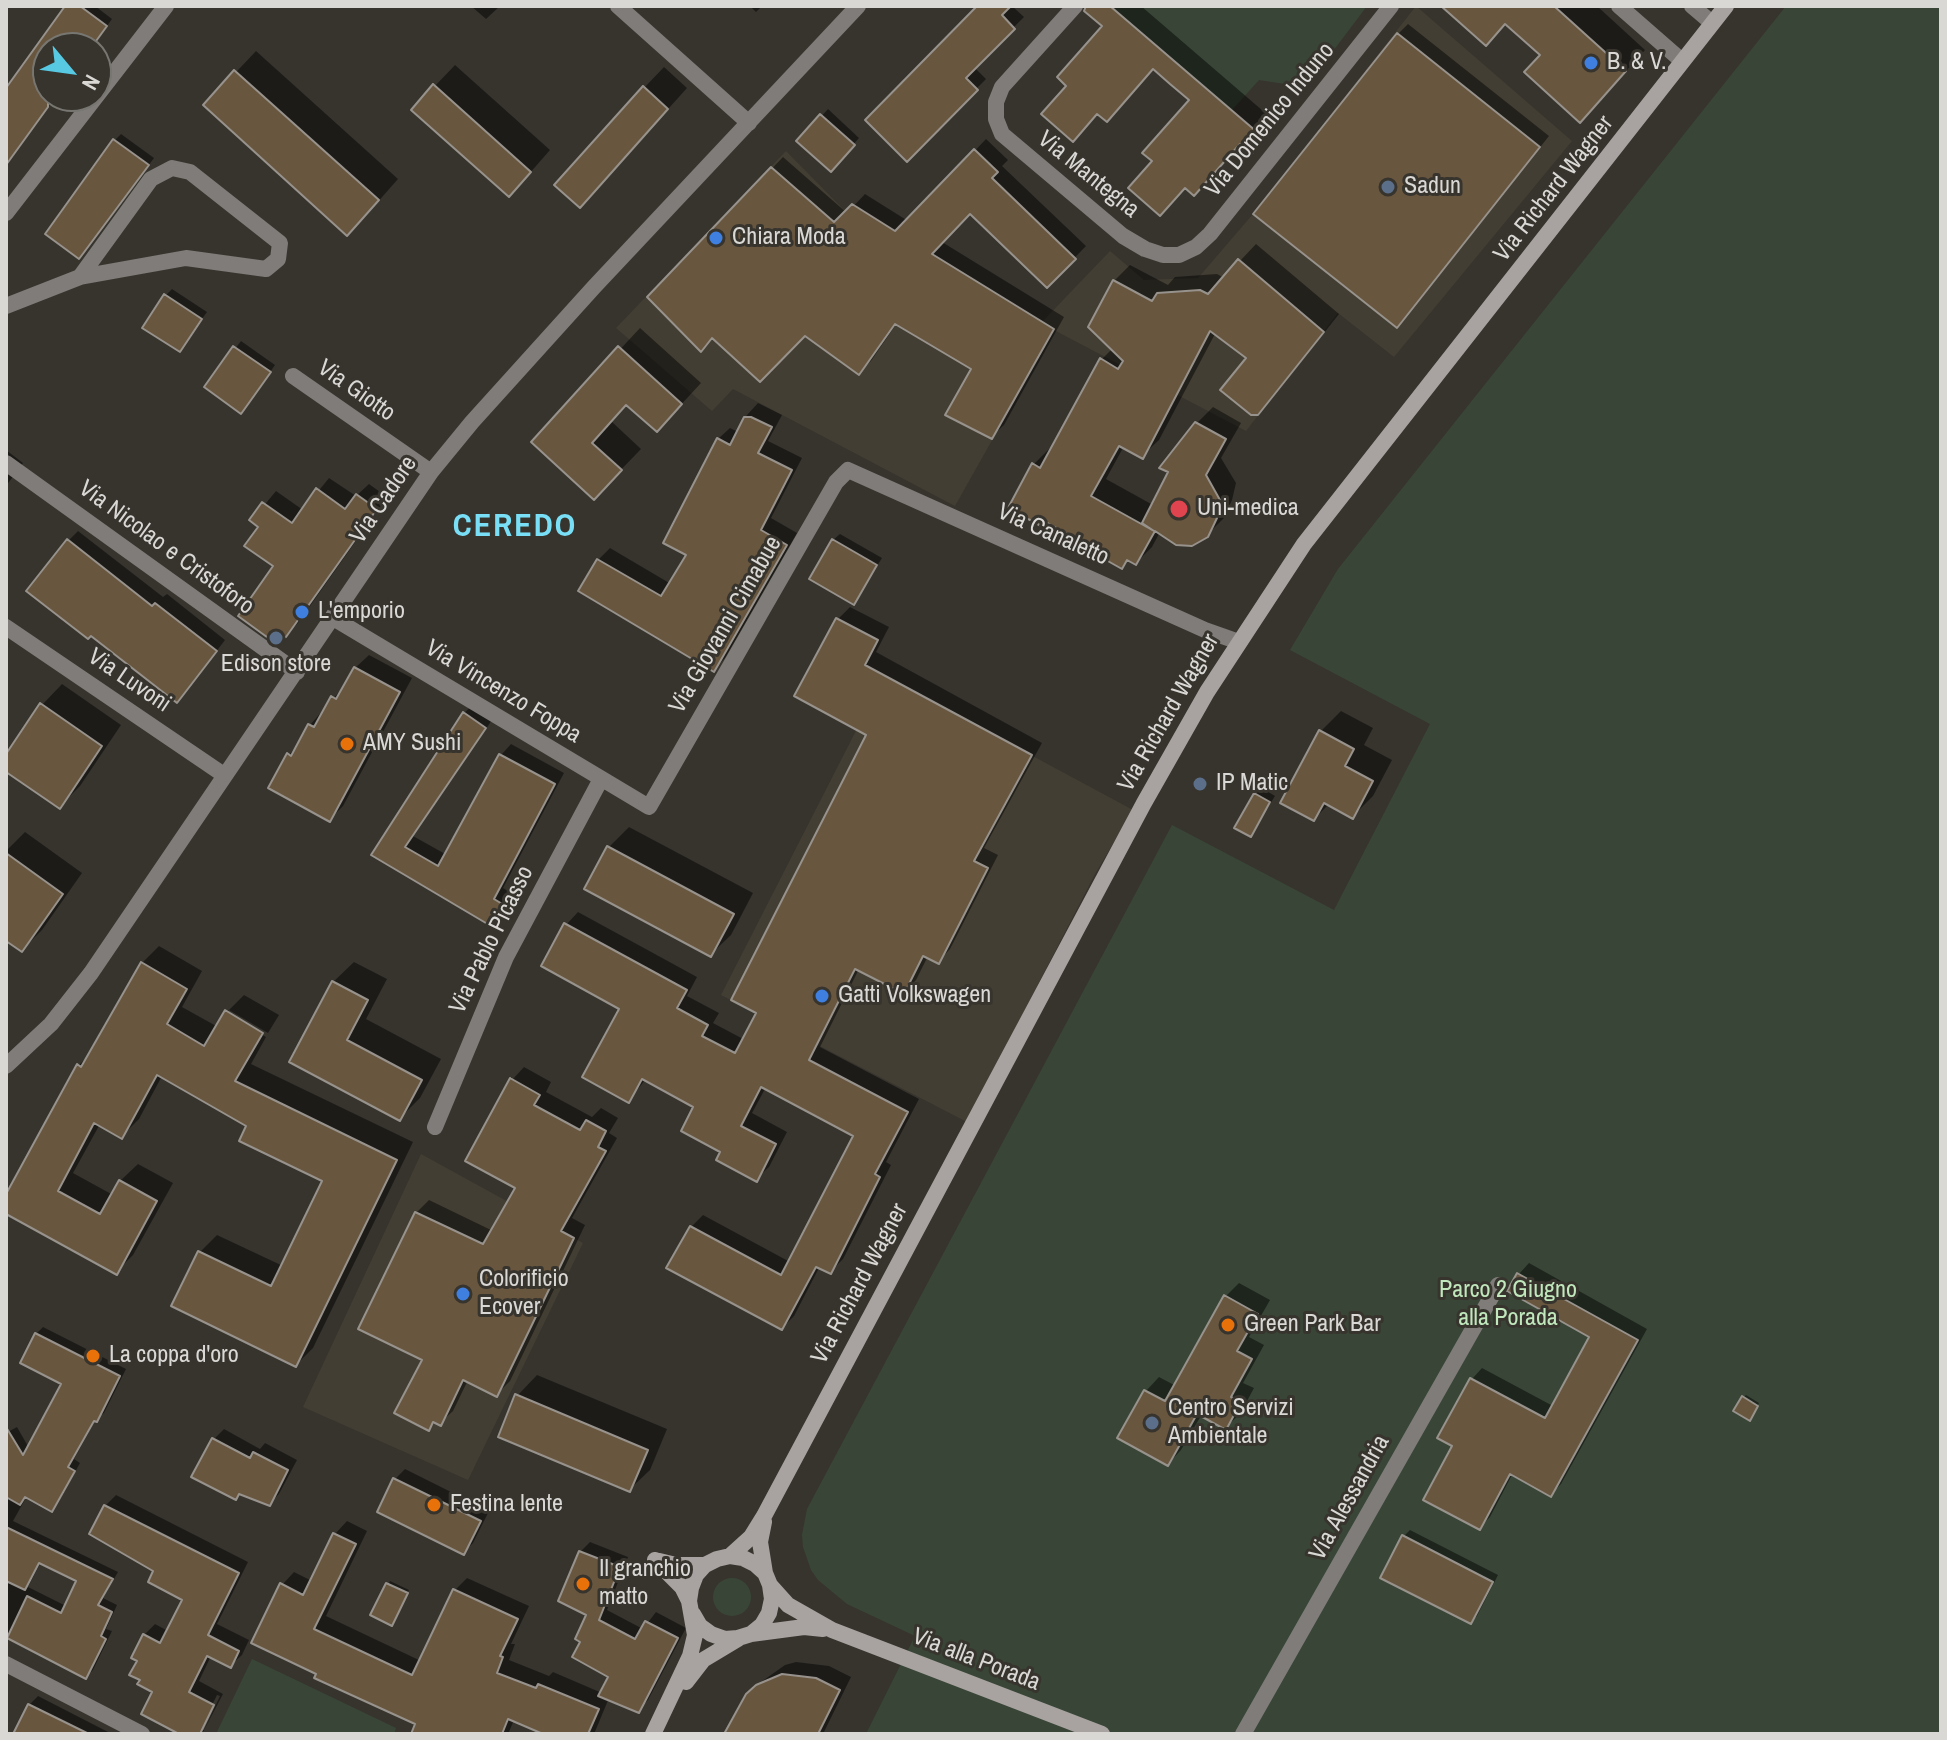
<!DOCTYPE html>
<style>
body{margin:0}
#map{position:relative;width:1947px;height:1740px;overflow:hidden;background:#37342e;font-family:"Archivo Narrow",sans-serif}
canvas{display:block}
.frame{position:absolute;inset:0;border:8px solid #dad8d5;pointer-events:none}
.north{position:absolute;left:32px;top:32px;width:80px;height:80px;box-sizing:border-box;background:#37342e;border:2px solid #787671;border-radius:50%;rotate:119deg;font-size:22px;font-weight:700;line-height:32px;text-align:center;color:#dad8d5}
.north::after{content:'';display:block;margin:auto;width:28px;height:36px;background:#57c9e2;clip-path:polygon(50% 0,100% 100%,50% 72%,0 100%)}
</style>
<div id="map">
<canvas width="1947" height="1740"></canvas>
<div class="frame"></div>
<div class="north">N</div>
</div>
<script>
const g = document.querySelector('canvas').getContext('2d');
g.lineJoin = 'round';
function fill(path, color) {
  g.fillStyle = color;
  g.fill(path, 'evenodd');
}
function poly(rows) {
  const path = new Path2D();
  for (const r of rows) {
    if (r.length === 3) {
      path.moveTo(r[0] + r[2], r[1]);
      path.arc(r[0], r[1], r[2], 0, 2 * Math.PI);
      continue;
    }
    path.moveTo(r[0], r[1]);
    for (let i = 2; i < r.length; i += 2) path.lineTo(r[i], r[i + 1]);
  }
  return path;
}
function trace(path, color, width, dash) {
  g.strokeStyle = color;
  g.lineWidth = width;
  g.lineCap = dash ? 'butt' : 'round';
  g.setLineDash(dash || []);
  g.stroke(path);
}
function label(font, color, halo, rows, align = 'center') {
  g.font = font + ' "Archivo Narrow",sans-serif';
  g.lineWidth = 6;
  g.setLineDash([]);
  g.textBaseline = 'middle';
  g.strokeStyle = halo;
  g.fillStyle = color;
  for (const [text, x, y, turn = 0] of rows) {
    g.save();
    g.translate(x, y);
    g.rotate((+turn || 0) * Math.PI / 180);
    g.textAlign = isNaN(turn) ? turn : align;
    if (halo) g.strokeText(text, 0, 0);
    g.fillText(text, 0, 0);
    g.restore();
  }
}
fill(poly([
 [1416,6,1572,141,1394,357,1338,313,1246,431,1054,330,955,506,733,389,712,411,616,328,786,151,845,211,852,204,1042,322,1110,251,1144,280,1198,278,1253,214],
 [884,676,1133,810,1095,874,967,1122,721,995],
 [421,1154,583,1243,468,1480,303,1407]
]), '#433e33');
fill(poly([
 [1110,6,1367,6,1318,71,1304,79,1285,84,1259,80,1232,110],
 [1786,6,1941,6,1941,1734,866,1734,915,1636,847,1604,818,1580,811,1570,803,1547,802,1535,807,1509,1172,825,1334,910,1430,724,1290,650,1338,569],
 [732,1597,19],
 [252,1659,396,1728,394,1734,216,1734]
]), '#394637');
fill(poly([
 [68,6,95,6,112,19,91,48,48,48,48,96,56,96,6,166,6,91],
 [471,6,500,6,486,19],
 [750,6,762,6,756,12],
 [980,6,1012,6,1024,17,974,67,986,79,907,159],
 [1096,6,1141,6,1277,123,1251,152,1241,143,1185,186,1155,161,1192,100,1154,68,1069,86,1105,26],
 [1444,6,1597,6,1645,50,1600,100,1542,55,1506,23],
 [1408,24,1549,136,1406,316,1398,34],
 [256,51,398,179,368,213,205,105],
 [455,65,550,150,529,174,435,86],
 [664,67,687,88,600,185,644,88],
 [828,109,859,138,837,163,799,141],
 [121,134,154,158,85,250,115,140],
 [986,139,1008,160,1002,166,1086,246,1047,286,970,212,942,242,1064,317,1004,425,992,436,974,368,897,323,871,361,859,372,805,333,713,336,649,297,783,157,847,213,865,194,908,221],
 [1256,244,1339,314,1271,400,1255,416,1223,390,1249,357,1216,332,1159,440,1142,456,1124,446,1106,479,1153,505,1196,424,1213,407,1241,423,1221,458,1236,483,1232,500,1224,518,1207,535,1160,532,1152,547,1136,563,1129,559,1122,566,1079,538,1034,464,1050,448,1053,450,1102,359,1113,348,1114,281,1130,265,1168,285,1175,277,1217,274,1224,278],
 [172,289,207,312,179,350,166,295],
 [640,328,701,383,677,409,628,403,611,421,641,449,614,477,534,442],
 [241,341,275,365,247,405,206,387],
 [758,403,782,415,768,441,802,458,771,518,797,533,725,658,714,669,598,560,610,548,671,584,688,554,718,439,730,428,738,432,747,415],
 [6,450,23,463,6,486],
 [329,478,356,496,369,484,387,497,298,623,285,635,276,566,261,527,252,520,276,491,303,510],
 [78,531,163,597,167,594,225,640,187,690,91,633,68,541],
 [840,534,882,558,854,603,833,540],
 [850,607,889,627,876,652,1042,743,984,848,998,855,950,949,938,962,928,956,916,980,904,992,859,969,820,1047,919,1099,886,1162,891,1165,843,1259,830,1272,820,1266,794,1316,782,1328,691,1227,703,1215,790,1262,856,1135,766,1087,752,1113,787,1132,769,1167,756,1179,723,1151,696,1106,646,1079,629,1100,622,1008,566,925,578,912,697,977,687,996,719,1013,713,1023,745,1040,759,1012,869,734,797,695,838,619],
 [369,655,412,678,343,806,330,819,289,755,300,743,310,725,346,684,355,668],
 [62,684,121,725,80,786,60,806,6,770,6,757,42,705],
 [475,703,492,720,413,836,447,855,501,755,511,744,564,773,503,888,518,897,506,916,495,926,374,854,464,713],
 [1341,711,1373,728,1364,745,1392,760,1373,796,1353,816,1329,804,1314,819,1321,731],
 [1262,788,1275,796,1250,835,1256,794],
 [629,827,753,893,731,935,710,955,609,847],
 [25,832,82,873,42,930,22,950,6,939,6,851],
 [159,946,202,971,182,1007,218,1027,227,1012,244,995,279,1015,268,1033,229,1010,229,1015,266,1037,251,1064,413,1142,313,1348,296,1365,173,1305,200,1252,217,1235,283,1266,325,1180,248,1126,162,1076,139,1119,122,1136,100,1124,73,1173,113,1195,120,1181,138,1164,173,1183,133,1255,116,1272,6,1212,6,1198,78,1066,91,1053,142,963],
 [354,962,387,979,366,1019,441,1059,420,1098,400,1118,292,1061,333,982],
 [524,1067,551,1082,546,1092,592,1117,601,1108,618,1118,609,1133,617,1138,572,1218,585,1225,510,1381,497,1394,468,1380,453,1411,440,1423,436,1421,429,1428,416,1213,429,1200,493,1231,518,1187,512,1080],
 [1529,1263,1647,1329,1561,1484,1551,1494,1513,1473,1490,1517,1480,1527,1455,1445,1440,1438,1472,1379,1482,1368,1553,1406,1592,1336,1510,1291,1519,1274],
 [1239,1283,1270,1300,1249,1337,1264,1345,1243,1383,1254,1388,1240,1414,1226,1427,1202,1414,1181,1450,1168,1464,1120,1437,1146,1391,1159,1377,1176,1386,1226,1296],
 [43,1327,126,1369,104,1413,96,1419,74,1459,80,1463,58,1503,51,1510,27,1496,13,1521,118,1572,103,1598,117,1605,106,1629,112,1631,93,1670,86,1677,6,1635,6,1433,17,1427,29,1448,64,1383,36,1334],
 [41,1562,79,1580,66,1606,28,1587],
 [537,1375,667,1429,650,1470,629,1490,517,1396],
 [1746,1395,1759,1403,1752,1416,1744,1397],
 [224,1429,260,1449,265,1443,297,1460,279,1494,269,1504,241,1492,236,1498,214,1439],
 [405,1469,489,1511,473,1543,463,1553,395,1479],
 [116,1495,248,1562,217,1624,249,1640,242,1655,231,1665,211,1656,199,1681,223,1694,202,1734,183,1734,155,1691,142,1680,139,1660,144,1635,155,1624,168,1631,185,1599,156,1570,105,1506],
 [217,1695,220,1696,204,1730,200,1730],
 [347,1521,367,1531,326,1616,421,1661,455,1590,467,1578,529,1606,511,1644,515,1644,509,1660,549,1676,553,1672,602,1693,611,1676,583,1642,589,1614,580,1552,590,1542,628,1557,607,1610,643,1629,656,1612,686,1628,648,1700,638,1710,609,1698,594,1734,548,1734,514,1720,508,1734,413,1734,418,1723,319,1673,282,1585,294,1572,312,1581,335,1534],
 [1410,1530,1498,1575,1477,1616,1471,1622,1404,1536],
 [390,1581,409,1590,394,1621,373,1614],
 [796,1662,829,1666,851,1677,823,1734,727,1734,747,1695,761,1682,785,1665],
 [38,1696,112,1734,16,1734,29,1705]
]), '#0007');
const building = poly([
 [65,6,80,6,107,26,91,48,48,48,48,107,6,165,6,88,65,6],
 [977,6,1011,6,1002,15,1015,29,966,78,978,90,907,162,865,120,977,6],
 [1086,6,1110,6,1264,138,1252,154,1240,144,1194,196,1185,188,1160,216,1128,188,1152,161,1142,153,1189,100,1170,84,1153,69,1107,122,1097,114,1073,142,1041,114,1066,86,1057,77,1102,26,1084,11,1086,6],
 [1441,6,1554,6,1626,71,1580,123,1524,72,1540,55,1505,24,1486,46,1441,6],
 [1397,33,1540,147,1397,328,1253,214,1397,33],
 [234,70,379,200,347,236,203,105,234,70],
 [433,84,531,172,509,197,411,110,433,84],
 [643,86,668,109,580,208,554,185,643,86],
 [820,114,855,145,831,172,796,141,820,114],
 [113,139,149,165,79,259,45,234,113,139],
 [974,149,998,172,992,178,1076,259,1047,288,970,214,932,254,1054,329,992,439,945,415,971,369,895,324,859,375,805,336,760,382,712,338,701,352,647,297,771,167,834,222,852,204,895,231,974,149],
 [1238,259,1324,332,1258,415,1251,415,1220,390,1246,358,1210,331,1143,459,1119,446,1091,496,1154,531,1142,523,1168,472,1159,468,1195,422,1226,439,1206,475,1220,500,1217,518,1208,537,1192,546,1176,545,1155,531,1136,565,1127,560,1122,569,1074,542,1076,539,1044,521,1041,526,1008,508,1032,463,1040,468,1100,358,1118,369,1123,361,1088,327,1113,280,1152,301,1157,293,1200,290,1208,294,1238,259],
 [164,294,202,319,180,352,142,328,164,294],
 [233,346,271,372,241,414,204,387,233,346],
 [618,346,682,404,657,432,626,405,592,443,622,470,594,500,531,442,618,346],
 [744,417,751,417,772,427,758,453,792,470,761,530,787,545,714,672,578,591,597,559,661,596,686,555,663,543,717,438,730,445,744,417],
 [316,488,345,509,356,494,377,509,286,637,271,640,238,616,273,566,244,546,258,527,249,520,262,502,292,523,316,488],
 [67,539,152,606,155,603,217,651,177,703,91,636,88,639,26,591,67,539],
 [832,539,877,565,854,605,809,579,832,539],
 [836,618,878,640,865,665,1032,755,974,861,988,868,939,964,923,956,904,994,855,969,809,1060,908,1112,875,1174,880,1177,831,1274,816,1267,782,1330,666,1268,690,1226,781,1275,853,1136,761,1087,741,1126,776,1144,757,1182,716,1160,720,1152,681,1131,693,1107,642,1079,629,1103,582,1077,619,1009,541,966,564,923,687,990,677,1008,708,1025,702,1036,735,1053,756,1013,731,1000,866,735,794,696,836,618],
 [354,667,400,692,330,822,268,788,287,753,291,756,308,724,314,727,331,696,336,699,354,667],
 [40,703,102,746,60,809,6,772,6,754,40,703],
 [463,712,486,728,405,847,438,866,499,754,555,784,494,899,509,908,496,929,371,855,463,712],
 [1319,730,1354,749,1345,766,1373,781,1353,819,1324,803,1314,821,1280,803,1319,730],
 [1254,793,1270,802,1251,837,1234,828,1254,793],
 [607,846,734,914,711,957,584,889,607,846],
 [6,853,63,894,22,952,6,941,6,853],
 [141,962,187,989,167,1024,204,1046,225,1010,263,1033,235,1081,397,1160,296,1367,171,1306,198,1251,271,1286,322,1181,239,1141,246,1126,157,1075,122,1139,94,1123,58,1191,100,1214,119,1180,157,1201,117,1275,6,1214,6,1194,77,1064,81,1067,141,962],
 [332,981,368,1000,347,1040,422,1080,400,1121,289,1062,332,981],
 [510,1078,540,1095,534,1105,580,1130,586,1120,606,1131,598,1147,606,1151,561,1231,574,1238,497,1397,463,1380,441,1426,433,1422,429,1431,394,1413,422,1360,358,1329,415,1212,483,1244,515,1188,465,1161,510,1078],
 [1517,1273,1638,1340,1551,1497,1510,1474,1480,1530,1423,1500,1452,1446,1437,1438,1470,1378,1545,1418,1589,1337,1507,1291,1517,1273],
 [1224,1295,1258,1314,1237,1351,1252,1359,1231,1397,1241,1402,1226,1430,1197,1414,1168,1466,1117,1438,1144,1390,1165,1401,1224,1295],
 [35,1333,120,1376,97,1422,94,1421,68,1467,75,1471,52,1512,25,1497,20,1505,6,1497,6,1427,23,1455,61,1384,20,1363,35,1333],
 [515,1394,648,1450,630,1492,498,1437,515,1394],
 [1742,1396,1758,1406,1750,1421,1733,1411,1742,1396],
 [212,1438,250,1458,253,1452,288,1470,270,1506,239,1494,236,1500,191,1477,212,1438],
 [393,1478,481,1521,464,1555,377,1512,393,1478],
 [104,1505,239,1573,208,1635,239,1651,231,1668,207,1656,189,1692,214,1705,200,1734,179,1734,141,1714,152,1692,137,1684,140,1680,129,1675,137,1661,131,1658,143,1634,160,1643,182,1600,148,1582,153,1571,89,1534,104,1505],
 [6,1527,113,1579,98,1605,112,1612,101,1636,106,1639,86,1679,7,1638,27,1596,61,1613,76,1581,39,1563,25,1590,6,1581,6,1527],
 [333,1533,356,1544,314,1629,412,1675,453,1589,518,1619,500,1656,503,1657,497,1673,536,1688,538,1684,599,1709,588,1734,543,1734,508,1719,502,1734,411,1734,415,1724,314,1678,316,1674,251,1643,280,1583,303,1595,333,1533],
 [1402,1535,1493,1582,1471,1624,1380,1578,1402,1535],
 [579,1551,620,1567,599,1620,635,1639,645,1621,678,1638,639,1713,598,1696,608,1677,572,1657,580,1642,575,1639,586,1615,558,1601,579,1551],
 [386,1583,408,1593,392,1626,370,1615,386,1583],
 [782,1674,816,1678,840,1690,818,1734,724,1734,746,1694,756,1685,782,1674],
 [28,1704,89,1734,13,1734,28,1704]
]);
fill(building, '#68563f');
trace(building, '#97928c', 2);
trace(poly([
 [618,6,749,123],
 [1075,6,1002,87,996,102,996,119,1002,134,1123,236,1145,249,1163,255,1179,255,1196,247,1210,234,1391,6],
 [1619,6,1682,61],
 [1692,6,1712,23],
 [6,213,166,6],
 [6,306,80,277,186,258,266,269,278,259,280,243,190,172,172,168,151,179,80,277],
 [293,376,431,472],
 [6,463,297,672],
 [333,618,649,807,836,482,848,470,1205,630,1239,642],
 [6,627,224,775],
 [6,1066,51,1024,91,973,431,472,472,422,594,287,858,6],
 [435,1127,506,957,601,779],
 [6,1664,142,1734],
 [1243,1734,1498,1285]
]), '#7f7c79', 16);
trace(poly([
 [764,1522,760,1542,765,1573],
 [730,1556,751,1537,764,1516,1144,803,1207,692,1304,544,1726,6],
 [655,1560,682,1587,689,1601],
 [655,1560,676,1565,705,1565],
 [770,1585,788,1605,832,1630,1102,1734],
 [751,1634,804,1627,823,1629],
 [686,1682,703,1660,738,1639],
 [653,1734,690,1656,695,1635,689,1601,691,1588,696,1575,705,1565,717,1559,730,1556,743,1558,755,1564,765,1573,770,1585,772,1599,769,1613,762,1625,751,1634,738,1638,725,1639,711,1634,700,1626,693,1614]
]), '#a8a3a0', 16);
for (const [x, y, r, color] of [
 [1591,63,8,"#3f7fe0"],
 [1388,187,8,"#5c6f8a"],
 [716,238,8,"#3f7fe0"],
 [1179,509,10,"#e0444e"],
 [302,612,8,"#3f7fe0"],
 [276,638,8,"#5c6f8a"],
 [347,744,8,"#e8710a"],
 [1200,784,8,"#5c6f8a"],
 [822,996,8,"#3f7fe0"],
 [463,1294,8,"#3f7fe0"],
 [1228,1325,8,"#e8710a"],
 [93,1356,8,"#e8710a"],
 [1152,1423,8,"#5c6f8a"],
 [434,1505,8,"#e8710a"],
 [583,1584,8,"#e8710a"]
]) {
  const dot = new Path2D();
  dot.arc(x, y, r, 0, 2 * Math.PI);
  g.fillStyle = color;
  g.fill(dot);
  trace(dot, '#37342e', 3);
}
label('24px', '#dad8d5', '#37342e', [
 ["B. & V.",1607,63],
 ["Sadun",1404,187],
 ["Chiara Moda",732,238],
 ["Uni-medica",1197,509],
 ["L'emporio",318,612],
 ["Edison store",276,665,"center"],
 ["AMY Sushi",363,744],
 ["IP Matic",1216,784],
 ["Gatti Volkswagen",838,996],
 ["Colorificio",479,1280],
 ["Ecover",479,1308],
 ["Green Park Bar",1244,1325],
 ["La coppa d'oro",109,1356],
 ["Centro Servizi",1168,1409],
 ["Ambientale",1168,1437],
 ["Festina lente",450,1505],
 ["Il granchio",599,1570],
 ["matto",599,1598]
], 'left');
label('24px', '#dad8d5', '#37342e', [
 ["Via Domenico Induno",1270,120,-51],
 ["Via Mantegna",1088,175,39],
 ["Via Richard Wagner",1554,189,-52],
 ["Via Giotto",356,391,35],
 ["Via Cadore",384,500,-56],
 ["Via Canaletto",1053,535,24],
 ["Via Nicolao e Cristoforo",166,548,36],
 ["Via Giovanni Cimabue",726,625,-60],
 ["Via Luvoni",129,681,34],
 ["Via Vincenzo Foppa",503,692,31],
 ["Via Richard Wagner",1169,713,-60],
 ["Via Pablo Picasso",492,940,-64],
 ["Via Richard Wagner",860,1284,-62],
 ["Via Alessandria",1350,1498,-61],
 ["Via alla Porada",976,1660,21]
]);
label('24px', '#c0e8bc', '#37342e', [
 ["Parco 2 Giugno",1508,1291],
 ["alla Porada",1508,1319]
]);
g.letterSpacing = '2px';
label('bold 32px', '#79dff6', '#37342e', [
 ["CEREDO",515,527]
]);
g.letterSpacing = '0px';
</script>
